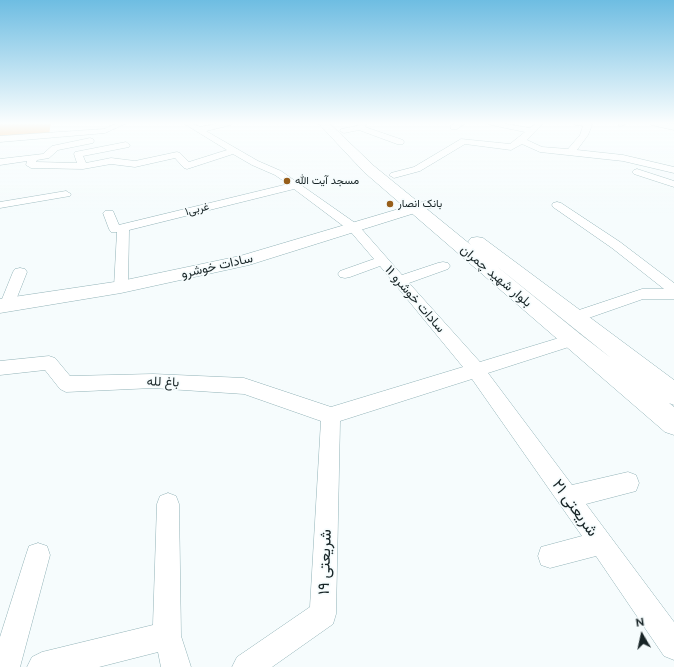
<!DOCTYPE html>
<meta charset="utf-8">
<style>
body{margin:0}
#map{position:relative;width:674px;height:667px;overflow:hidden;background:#f6fcfd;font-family:Raleway,sans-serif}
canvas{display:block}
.north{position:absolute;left:622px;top:615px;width:40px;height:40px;-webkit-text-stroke:3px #f6fcfd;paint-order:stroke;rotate:351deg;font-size:11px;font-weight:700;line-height:16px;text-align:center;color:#172426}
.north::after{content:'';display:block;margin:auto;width:14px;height:18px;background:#172426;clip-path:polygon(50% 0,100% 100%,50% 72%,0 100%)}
</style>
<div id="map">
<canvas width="674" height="667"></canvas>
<div class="north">N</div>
</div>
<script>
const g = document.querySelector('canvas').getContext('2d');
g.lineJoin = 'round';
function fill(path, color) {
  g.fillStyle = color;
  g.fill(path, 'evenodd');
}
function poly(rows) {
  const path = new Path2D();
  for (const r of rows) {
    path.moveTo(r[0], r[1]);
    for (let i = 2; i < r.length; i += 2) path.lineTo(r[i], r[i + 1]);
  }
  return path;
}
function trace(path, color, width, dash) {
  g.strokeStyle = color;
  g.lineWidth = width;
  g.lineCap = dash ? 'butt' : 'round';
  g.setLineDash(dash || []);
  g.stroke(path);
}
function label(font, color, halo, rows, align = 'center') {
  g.font = font + ' Raleway,Vazirmatn,sans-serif';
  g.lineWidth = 3.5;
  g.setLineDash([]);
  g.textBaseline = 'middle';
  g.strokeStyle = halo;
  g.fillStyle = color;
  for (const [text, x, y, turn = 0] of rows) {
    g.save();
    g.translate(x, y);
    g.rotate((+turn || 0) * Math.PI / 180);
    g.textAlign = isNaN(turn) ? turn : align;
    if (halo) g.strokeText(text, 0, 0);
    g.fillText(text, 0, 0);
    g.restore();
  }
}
fill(poly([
 [0,123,51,123,49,134,0,139]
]), '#fdc083');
const minor = poly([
 [117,123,127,123,105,133,0,142,0,136,104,129,117,123],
 [183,123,192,123,200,127,220,123,232,123,231,125,206,131,258,161,281,171,358,225,402,275,438,263,443,262,448,263,450,266,448,269,409,283,480,362,572,334,578,336,580,340,578,344,488,373,572,485,628,472,636,475,639,483,636,491,586,504,674,622,674,660,664,656,596,556,550,568,541,565,538,556,541,547,582,536,472,379,340,421,336,614,333,624,272,667,232,667,237,657,310,607,321,421,244,394,153,388,66,392,60,389,45,370,0,375,0,361,49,356,55,358,70,376,153,374,244,378,331,407,463,367,380,266,350,277,345,278,340,277,338,274,340,271,374,259,350,231,294,189,129,230,128,287,126,290,121,292,116,290,114,287,117,232,111,232,109,229,103,213,105,211,113,211,119,225,123,224,288,184,275,175,252,165,233,154,187,169,184,168,175,158,135,167,111,164,83,169,31,168,26,165,27,161,0,165,0,159,43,154,52,146,90,138,93,139,94,141,93,143,58,150,49,158,37,160,36,162,77,163,74,154,75,152,126,142,130,145,129,147,83,156,86,163,111,158,135,161,177,152,180,153,189,162,227,150,183,123],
 [359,123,367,123,365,127,403,140,404,142,403,144,397,144,359,130,344,133,340,131,341,129,357,126,359,123],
 [456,123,466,123,457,129,451,129,451,125,456,123],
 [487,123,501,123,530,128,536,123,544,123,527,140,542,147,568,149,580,135,583,126,575,125,574,123,591,123,592,125,588,135,577,150,623,155,674,167,674,173,623,161,540,152,522,144,511,150,465,144,420,171,394,178,389,175,391,173,414,167,461,139,510,144,525,132,491,125,487,123],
 [618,123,626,123,626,124,622,126,619,126,618,123],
 [637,169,674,181,674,187,634,174,632,172,634,170,637,169],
 [66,191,71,194,70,196,0,208,0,202,66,191],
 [557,202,561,203,620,242,674,283,674,299,643,299,580,321,575,322,570,321,567,317,570,313,642,289,664,289,612,248,553,207,552,205,553,203,557,202],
 [20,268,25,269,27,272,14,305,12,309,7,310,2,309,0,304,13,272,15,269,20,268],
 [168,493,176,496,179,504,181,636,191,667,161,667,158,652,99,667,27,667,32,657,42,652,153,625,157,504,160,496,168,493],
 [38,543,47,546,50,555,20,667,0,667,0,637,26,555,29,546,38,543]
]);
const tertiary = poly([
 [650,123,674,124,674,130,651,125,650,123],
 [429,200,434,201,436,204,434,207,249,265,121,293,0,313,0,299,121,281,240,256,429,200]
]);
const secondary = poly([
 [318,123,329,123,374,166,471,245,468,242,471,238,477,237,483,238,674,380,674,405,669,403,674,407,674,435,665,432,364,172,318,123],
 [494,264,611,358,580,334,494,264]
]);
trace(minor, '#92b3b8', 1);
trace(tertiary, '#92b3b8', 1);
trace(secondary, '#92b3b8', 1);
fill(minor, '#fff');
fill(tertiary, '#fff');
fill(secondary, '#fff');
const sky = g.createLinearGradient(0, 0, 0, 216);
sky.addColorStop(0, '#6ebde2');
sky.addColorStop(0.57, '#fbfefe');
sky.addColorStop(1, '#fbfefe00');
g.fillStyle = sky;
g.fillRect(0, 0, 674, 216);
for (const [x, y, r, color] of [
 [287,181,4,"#975e1a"],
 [390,204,4,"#975e1a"]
]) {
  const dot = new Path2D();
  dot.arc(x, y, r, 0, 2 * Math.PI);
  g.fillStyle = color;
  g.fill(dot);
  trace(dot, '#f6fcfd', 1.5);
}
label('11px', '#172426', '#f6fcfd', [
 ["مسجد آیت الله",295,181],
 ["بانک انصار",398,204]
], 'left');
label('11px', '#172426', '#f6fcfd', [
 ["غربی۱",197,209,-14]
]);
label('13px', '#172426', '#f6fcfd', [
 ["سادات خوشرو",217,266,-13],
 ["بلوار شهید چمران",496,276,40],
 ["سادات خوشرو ۱۱",415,299,49],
 ["باغ لله",163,382,2]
]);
label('16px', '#172426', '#f6fcfd', [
 ["شریعتی ۲۱",575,508,54],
 ["شریعتی ۱۹",325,562,-88]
]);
</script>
